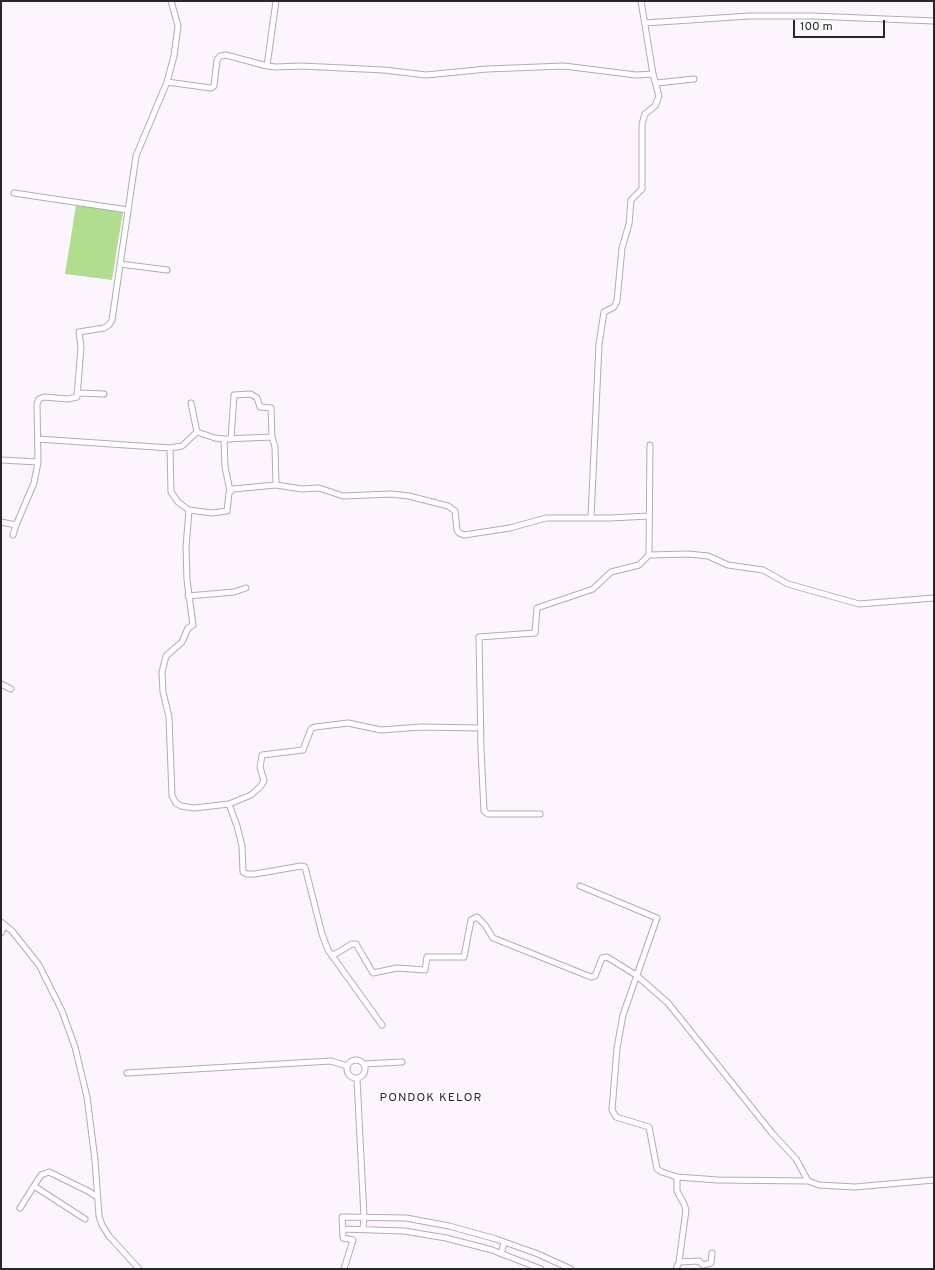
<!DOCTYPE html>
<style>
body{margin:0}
#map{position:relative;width:935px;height:1270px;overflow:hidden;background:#fcf5fe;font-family:Overpass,sans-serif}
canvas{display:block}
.frame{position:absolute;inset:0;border:2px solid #29252a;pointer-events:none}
.scale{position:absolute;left:793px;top:20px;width:92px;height:18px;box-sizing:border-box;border:2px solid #29252a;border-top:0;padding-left:5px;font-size:12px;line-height:14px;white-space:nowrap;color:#29252a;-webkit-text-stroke:3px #fff;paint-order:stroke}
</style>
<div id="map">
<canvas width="935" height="1270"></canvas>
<div class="frame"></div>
<div class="scale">100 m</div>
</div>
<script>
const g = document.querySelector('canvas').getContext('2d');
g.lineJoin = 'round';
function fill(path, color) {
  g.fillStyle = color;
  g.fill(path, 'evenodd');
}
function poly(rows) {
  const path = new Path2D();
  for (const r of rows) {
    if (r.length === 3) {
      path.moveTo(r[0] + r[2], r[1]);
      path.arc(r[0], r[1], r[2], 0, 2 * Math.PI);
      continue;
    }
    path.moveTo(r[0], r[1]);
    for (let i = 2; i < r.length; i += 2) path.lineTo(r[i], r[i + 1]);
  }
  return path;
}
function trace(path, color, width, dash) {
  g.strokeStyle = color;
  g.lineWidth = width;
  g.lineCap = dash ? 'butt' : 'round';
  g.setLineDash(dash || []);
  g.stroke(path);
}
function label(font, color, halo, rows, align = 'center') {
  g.font = font + ' Overpass,sans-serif';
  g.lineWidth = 3;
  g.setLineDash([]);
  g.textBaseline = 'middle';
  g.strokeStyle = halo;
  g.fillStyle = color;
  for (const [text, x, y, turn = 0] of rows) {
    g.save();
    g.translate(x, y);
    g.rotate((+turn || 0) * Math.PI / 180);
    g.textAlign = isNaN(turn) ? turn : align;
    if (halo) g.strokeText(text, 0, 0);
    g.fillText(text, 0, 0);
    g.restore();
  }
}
fill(poly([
 [76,205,123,211,112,280,65,274]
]), '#b0dd8e');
const minor = poly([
 [276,1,267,66,276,67,301,66,384,70,426,75,487,69,564,66,636,75,653,74,641,1],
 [645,23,749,16,812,16,934,21],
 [167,82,211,88,214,86,217,60,220,56,226,55,267,66],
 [657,83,694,79],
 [14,193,128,210],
 [120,264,167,270],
 [79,393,104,394],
 [191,403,197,432],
 [38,439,170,448,171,492,178,502,189,510,212,513,227,511,229,493,233,489,276,485,302,489,319,488,343,496,391,494,409,496,448,506,455,511,457,530,459,533,464,535,510,528,546,518,610,518,649,516],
 [224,439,225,467,230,491],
 [231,439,234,395,251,394,257,398,260,407,271,408,272,437],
 [650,445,649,555,688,554,708,556,728,565,763,570,788,584,859,604,934,598],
 [170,448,182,446,197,432,215,438,224,439,272,437,275,447,276,485],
 [1,460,38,462,37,404,39,399,44,397,68,399,77,397,81,347,79,332,104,328,109,325,112,320,136,156,167,82,174,56,178,26,171,1],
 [189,510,186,547,187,580,193,625,188,628,182,642,166,656,162,672,163,692,169,717,172,796,176,803,181,806,194,808,229,804,251,795,260,787,264,781,260,767,262,755,303,750,311,729,315,727,348,723,381,730,421,727,481,728],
 [591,517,599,344,604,312,614,307,617,301,622,248,629,224,631,200,642,189,642,124,645,114,655,106,659,96,653,74],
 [1,522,16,525,34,483,38,462],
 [13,535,16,525],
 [188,596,234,592,246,588],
 [1,684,11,689],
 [229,804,237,826,242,846,243,872,247,874,255,874,301,866,305,867,322,934,328,950,382,1025],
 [540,814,488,814,484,811,481,750,479,637,535,633,537,608,593,589,611,572,639,565,649,555],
 [580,886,657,918,623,1015,617,1048,612,1110,616,1117,649,1127,657,1169,662,1172,677,1177,718,1180,808,1181],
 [1,922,12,931,39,965,62,1011,75,1047,87,1097,95,1160,99,1216,102,1225,109,1236,139,1269],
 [1,933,5,925],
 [332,956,352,944,356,944,373,973,397,968,425,970,427,957,464,957,471,920,477,917,485,925,493,938,591,977,595,976,602,958,607,957,636,975,668,1003,772,1133,796,1159,808,1181,819,1185,855,1187,934,1180],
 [356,1069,9],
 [364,1064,402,1062],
 [127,1073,331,1061,347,1066],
 [357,1079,364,1217,363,1229],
 [34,1186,85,1219],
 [20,1208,41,1175,49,1172,88,1191,97,1197],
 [343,1229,404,1231,446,1238,492,1250,541,1269],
 [501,1254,504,1242],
 [679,1262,699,1261,703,1265,711,1263,712,1253],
 [344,1269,353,1240,343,1238,342,1217,406,1218,449,1226,496,1239,538,1254,571,1269],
 [676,1269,679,1262,686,1210,684,1204,677,1191,677,1177]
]);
trace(minor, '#b4aab8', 7);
trace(minor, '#fff', 5);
g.letterSpacing = '1px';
label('12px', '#29252a', '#fff', [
 ["PONDOK KELOR",431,1099]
]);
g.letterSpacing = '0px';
</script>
